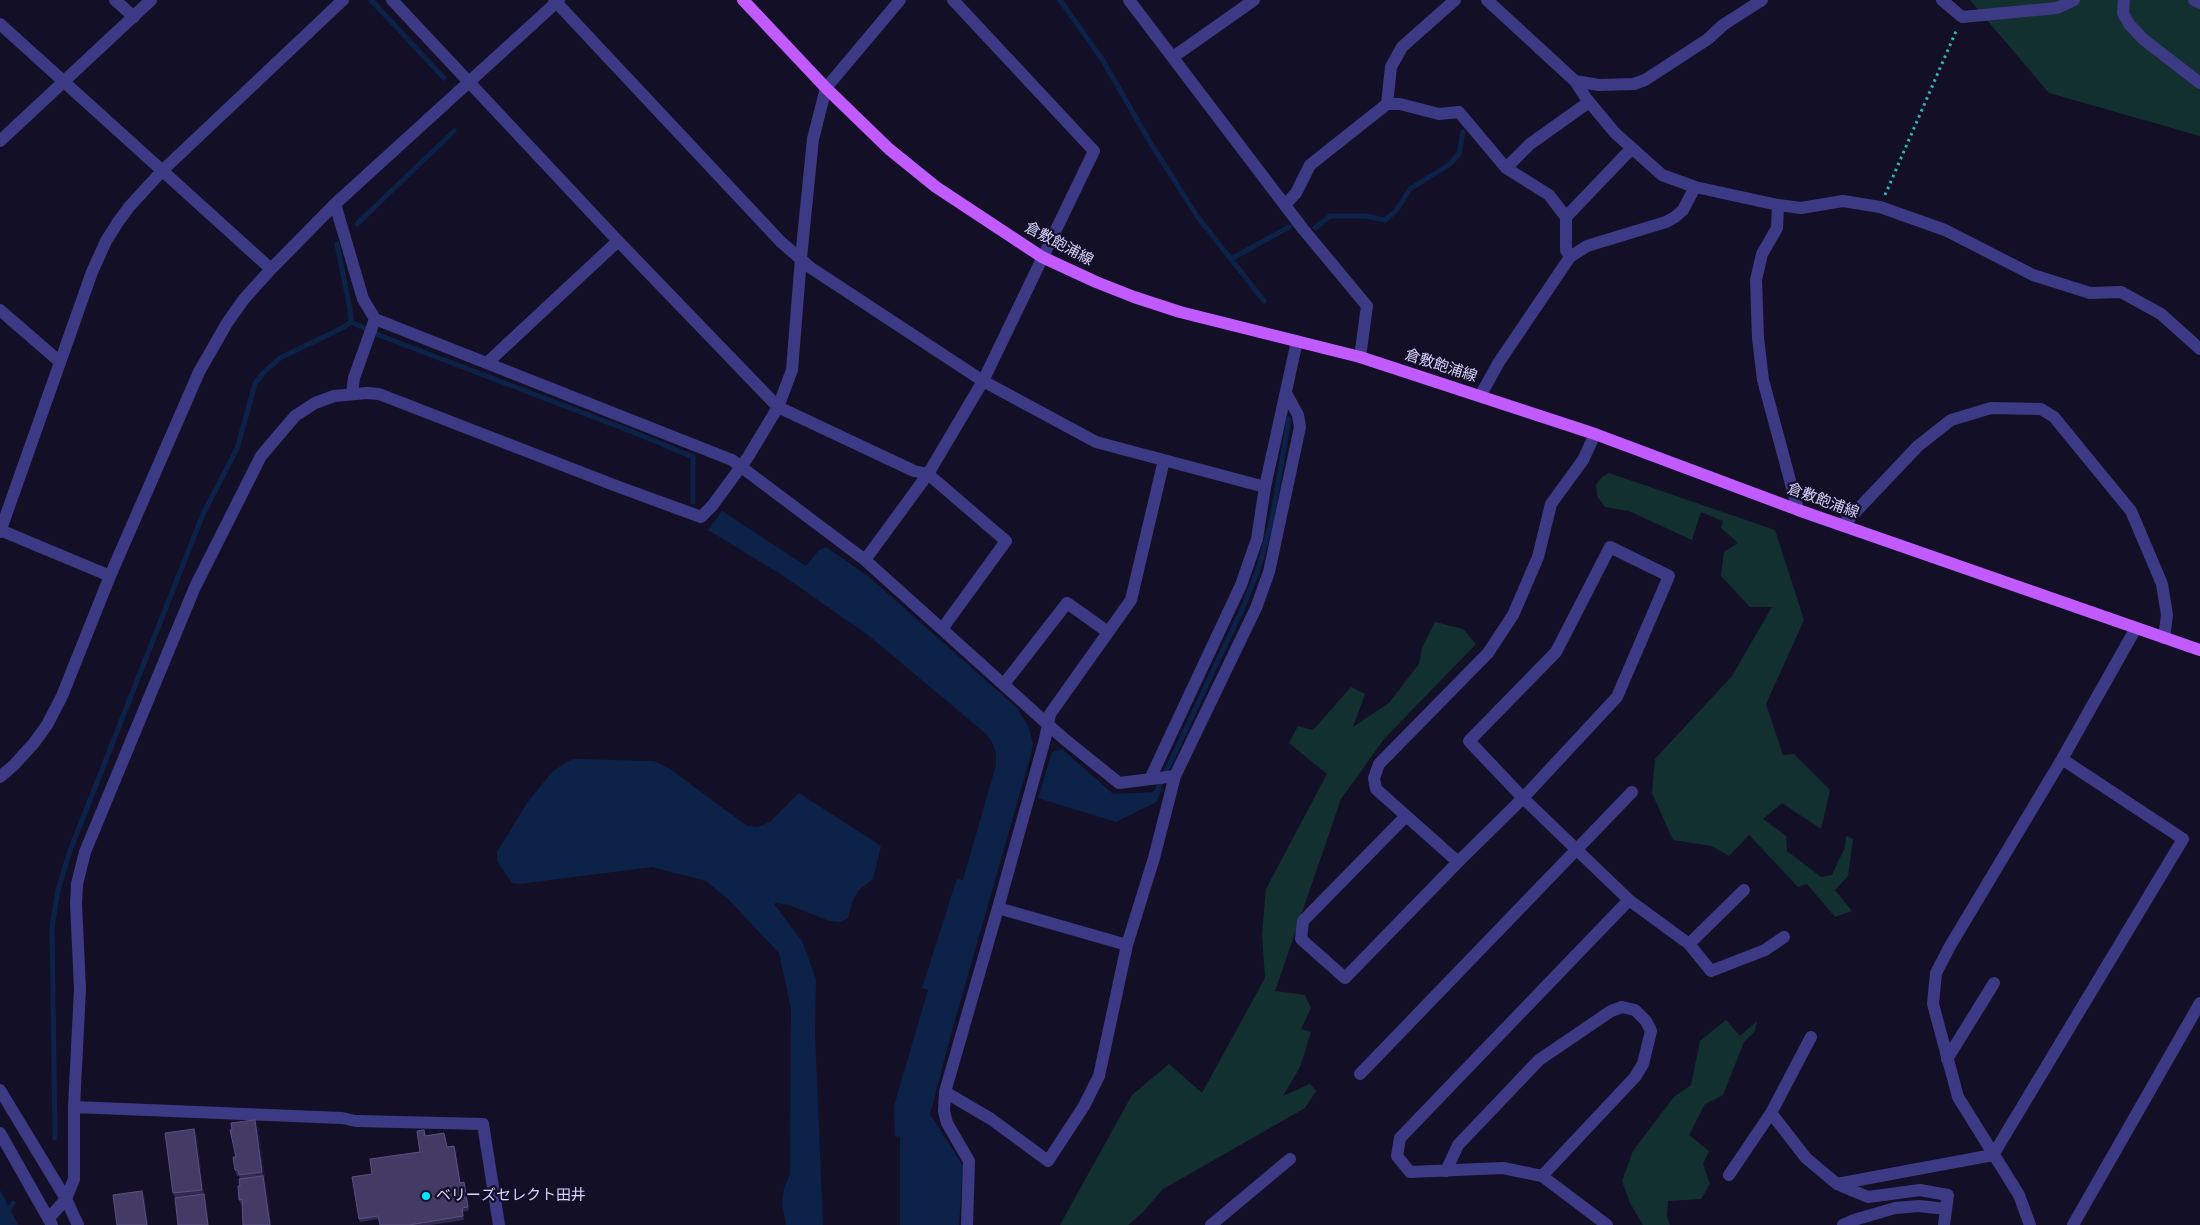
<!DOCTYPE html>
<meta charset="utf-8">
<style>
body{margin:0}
canvas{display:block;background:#130f26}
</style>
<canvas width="2200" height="1225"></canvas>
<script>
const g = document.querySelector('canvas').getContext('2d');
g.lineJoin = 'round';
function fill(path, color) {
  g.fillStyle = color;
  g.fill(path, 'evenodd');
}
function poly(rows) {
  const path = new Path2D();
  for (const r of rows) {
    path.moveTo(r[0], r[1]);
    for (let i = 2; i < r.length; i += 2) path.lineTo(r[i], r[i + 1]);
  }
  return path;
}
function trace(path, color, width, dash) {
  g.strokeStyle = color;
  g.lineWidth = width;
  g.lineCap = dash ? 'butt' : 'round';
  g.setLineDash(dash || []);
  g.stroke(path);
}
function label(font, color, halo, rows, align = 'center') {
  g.font = font + ' "IBM Plex Sans","Noto Sans JP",sans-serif';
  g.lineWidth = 4.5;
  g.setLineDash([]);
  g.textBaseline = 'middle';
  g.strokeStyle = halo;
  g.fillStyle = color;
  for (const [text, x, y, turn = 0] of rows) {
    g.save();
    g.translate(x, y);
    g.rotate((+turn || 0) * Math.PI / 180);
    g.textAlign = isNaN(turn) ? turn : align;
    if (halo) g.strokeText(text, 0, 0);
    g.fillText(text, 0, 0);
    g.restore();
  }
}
fill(poly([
 [1970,0,2200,0,2200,136,2049,93],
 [1609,473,1775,530,1804,620,1766,704,1783,755,1794,754,1830,790,1821,829,1782,803,1763,819,1786,836,1787,851,1821,877,1832,875,1845,847,1846,836,1853,839,1848,876,1835,890,1852,911,1835,917,1807,884,1798,887,1749,835,1729,856,1712,846,1673,840,1652,793,1655,759,1732,676,1772,607,1750,607,1721,576,1724,552,1738,543,1721,528,1723,521,1701,512,1692,540,1629,511,1605,507,1597,496,1596,485,1602,477],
 [1435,622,1463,629,1476,644,1384,739,1341,799,1275,991,1305,995,1311,1008,1301,1029,1311,1032,1300,1067,1283,1096,1310,1084,1316,1091,1305,1108,1163,1189,1142,1213,1128,1225,1060,1225,1132,1095,1169,1064,1202,1093,1265,978,1262,934,1266,889,1327,774,1289,743,1298,726,1313,730,1351,687,1365,694,1353,727,1389,703,1419,664,1422,648],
 [1726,1020,1740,1036,1757,1021,1755,1031,1744,1042,1723,1095,1705,1104,1689,1135,1709,1151,1703,1164,1710,1184,1701,1199,1668,1201,1667,1217,1670,1225,1643,1225,1630,1203,1622,1181,1633,1151,1674,1097,1691,1085,1700,1041]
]), '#12302f');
fill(poly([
 [722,511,806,566,819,550,826,547,869,577,1017,708,1028,726,1033,744,1031,754,950,1038,930,1114,963,1166,959,1225,900,1225,900,1137,895,1136,894,1106,928,990,922,988,957,879,963,880,996,765,996,752,991,740,985,733,868,635,782,575,708,530],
 [1062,749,1113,794,1153,792,1157,787,1162,789,1156,802,1116,822,1038,798,1052,752],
 [575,759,654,761,670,769,747,826,758,827,770,822,799,793,881,846,873,879,859,890,853,900,848,918,841,922,829,921,789,905,776,903,774,904,802,941,816,979,815,1034,823,1225,786,1225,782,1203,784,1189,790,1174,791,1008,779,953,728,899,706,881,652,867,519,884,512,883,497,861,497,852,527,803,552,772,568,761],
 [0,1190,18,1225,0,1225]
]), '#0c2248');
trace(poly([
 [371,0,444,78],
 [1060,0,1102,59,1150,142,1197,216,1264,301],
 [357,224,454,131],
 [1315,228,1330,216,1366,216,1385,220,1396,211,1410,189,1450,164,1459,154,1463,132],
 [1231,259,1289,227],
 [351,322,379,335,633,432,693,457,693,502],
 [1156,793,1244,605,1259,567,1272,519,1289,419],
 [55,1138,52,927,58,890,71,848,203,514,237,449,255,384,263,373,280,358,344,327,351,322,350,309,337,244],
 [0,1224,13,1203]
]), '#0c2248', 5);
trace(poly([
 [1885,195,1957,29]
]), '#2fb8b0', 3, [2.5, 4]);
trace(poly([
 [115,0,134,17],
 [392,0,618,241,778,407,914,471,928,474,1006,541,942,629],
 [554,0,781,242,811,268,983,381,1096,442,1265,487],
 [1129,0,1303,229,1367,306,1360,357],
 [1487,0,1575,81,1586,98,1615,133,1662,175,1695,187,1778,205,1801,208,1843,201,1880,207,1945,230,2033,275,2090,293,2121,292,2161,314,2200,349],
 [1942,0,1962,17,2057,8,2074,0],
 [2124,0,2123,13,2129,24,2143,39,2200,83],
 [2194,0,2200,3],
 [0,24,271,269],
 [1173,57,1254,0],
 [1575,81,1599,85,1634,84,1645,80,1708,39,1723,25,1762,0],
 [1387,104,1400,104,1439,114,1459,112,1506,168,1549,195,1566,217,1566,250,1570,257],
 [0,141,151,0],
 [1506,168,1530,144,1589,102],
 [335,204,363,299,375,319,732,460,865,560,1063,738,1119,783,1175,776],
 [1285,205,1296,193,1310,165,1387,104,1391,67,1402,47,1455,0],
 [1778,205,1777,228,1762,254,1756,280,1758,338,1763,380,1798,510],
 [1566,217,1632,148],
 [0,310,60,362],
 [487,363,618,241],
 [352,393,354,378,375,319],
 [1480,396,1499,362,1570,257,1587,246,1666,222,1675,217,1683,210,1695,187],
 [1595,434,1583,460,1551,504,1538,557,1513,615,1488,653,1379,764,1374,778,1376,789,1458,862,1523,798,1617,697,1669,576,1610,547,1556,652,1469,741,1523,798,1629,900,1400,1138,1397,1156,1410,1172,1503,1168,1542,1176,1607,1225],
 [1843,525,1918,446,1951,420,1991,408,2041,409,2054,417,2131,511,2162,584,2167,615,2164,638],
 [0,530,110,576],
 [0,532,92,272,106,241,118,222,129,207,162,171,343,0],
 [865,560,928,474,983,381,1094,151,953,0],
 [1004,684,1067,603,1108,632],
 [0,777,14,765,34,743,47,725,62,696,110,576,199,372,227,323,244,299,271,269,335,204,559,0],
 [1150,779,1241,585,1257,539,1265,487,1297,341],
 [1406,816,1303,921,1301,939,1345,978,1458,862],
 [1629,900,1689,944,1711,971,1765,950,1784,937],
 [998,908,1127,945],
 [1689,944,1744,890],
 [1947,1059,1994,983],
 [1360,1074,1632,792],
 [0,1090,66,1199,78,1225],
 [945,1092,991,1119,1048,1161,1084,1106,1099,1076,1127,945,1154,858,1175,776,1256,608,1269,572,1300,427,1298,415,1286,393],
 [74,1107,342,1118,356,1121,483,1124,499,1225],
 [1771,1113,1806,1158,1837,1184,1993,1155,2183,839,2062,759],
 [0,1133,52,1225],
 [1446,1171,1458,1145,1539,1060,1611,1011,1622,1007,1635,1010,1646,1021,1651,1031,1643,1064,1635,1077,1542,1176],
 [1729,1175,1771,1113,1811,1037],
 [1837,1184,1868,1197,1920,1190,1948,1195,1944,1225],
 [49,1218,66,1199,74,1179,74,1107,80,989,76,904,77,884,85,852,195,587,261,456,295,416,315,403,334,396,367,393,379,394,619,487,701,517,712,506,748,457,778,407,792,370,801,258,813,139,826,88,900,0],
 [967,1225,969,1161,947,1123,944,1111,945,1092,998,908,1045,739,1050,714,1131,600,1164,460],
 [1211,1225,1290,1159],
 [1843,1225,1854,1220,1895,1208,1919,1206,1946,1209],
 [2030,1225,2019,1195,1958,1097,1933,1004,1936,973,1950,946,2062,759,2136,628],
 [2073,1225,2200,1003]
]), '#3d3a85', 12);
trace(poly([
 [743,0,826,88,889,149,936,187,1042,257,1096,282,1134,297,1180,312,1360,357,1595,434,1798,510,2200,650]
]), '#c25bff', 12);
fill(poly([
 [258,1126,271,1225,243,1225,242,1206,239,1200,240,1179,239,1176,237,1176,235,1170,236,1157],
 [194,1129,197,1136,204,1196,206,1201,175,1198,173,1193],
 [424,1130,426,1136,444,1133,447,1147,456,1149,461,1183,465,1186,469,1210,463,1212,464,1220,431,1225,380,1225,379,1219,360,1222,359,1219,372,1174,420,1152]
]), '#312854');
fill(poly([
 [255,1120,258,1126,265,1179,262,1172],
 [194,1129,197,1136,204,1196,206,1201,209,1225,208,1225,204,1194,202,1190],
 [454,1146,456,1149,462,1186,460,1183],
 [263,1176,266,1182,271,1225,270,1225],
 [142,1191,145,1197,148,1225,147,1225]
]), '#1d163a');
const building = poly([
 [255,1120,262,1172,239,1175,238,1170,235,1170,233,1157,236,1157,230,1130,232,1130,231,1123,255,1120],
 [194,1129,202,1190,173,1193,165,1133,194,1129],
 [424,1130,425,1136,444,1133,447,1147,454,1146,460,1183,464,1182,468,1207,462,1208,463,1216,409,1225,380,1225,378,1216,359,1219,352,1177,372,1174,370,1159,420,1152,417,1131,424,1130],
 [263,1176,270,1225,243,1225,242,1199,239,1200,238,1186,240,1186,239,1179,263,1176],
 [142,1191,147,1225,117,1225,113,1195,142,1191],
 [204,1194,208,1225,178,1225,175,1198,204,1194]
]);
fill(building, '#433a66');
trace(building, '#5a527e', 1);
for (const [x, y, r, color] of [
 [426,1196,5,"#00e5ff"]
]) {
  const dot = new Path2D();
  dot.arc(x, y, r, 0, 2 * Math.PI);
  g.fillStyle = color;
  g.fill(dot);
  trace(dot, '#130f26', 2);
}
label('15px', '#d9d4ff', '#130f26', [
 ["倉敷飽浦線",1059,244,28],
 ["倉敷飽浦線",1441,366,18],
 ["倉敷飽浦線",1823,501,20]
]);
label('15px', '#d9d4ff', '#130f26', [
 ["ベリーズセレクト田井",436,1196]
], 'left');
</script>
